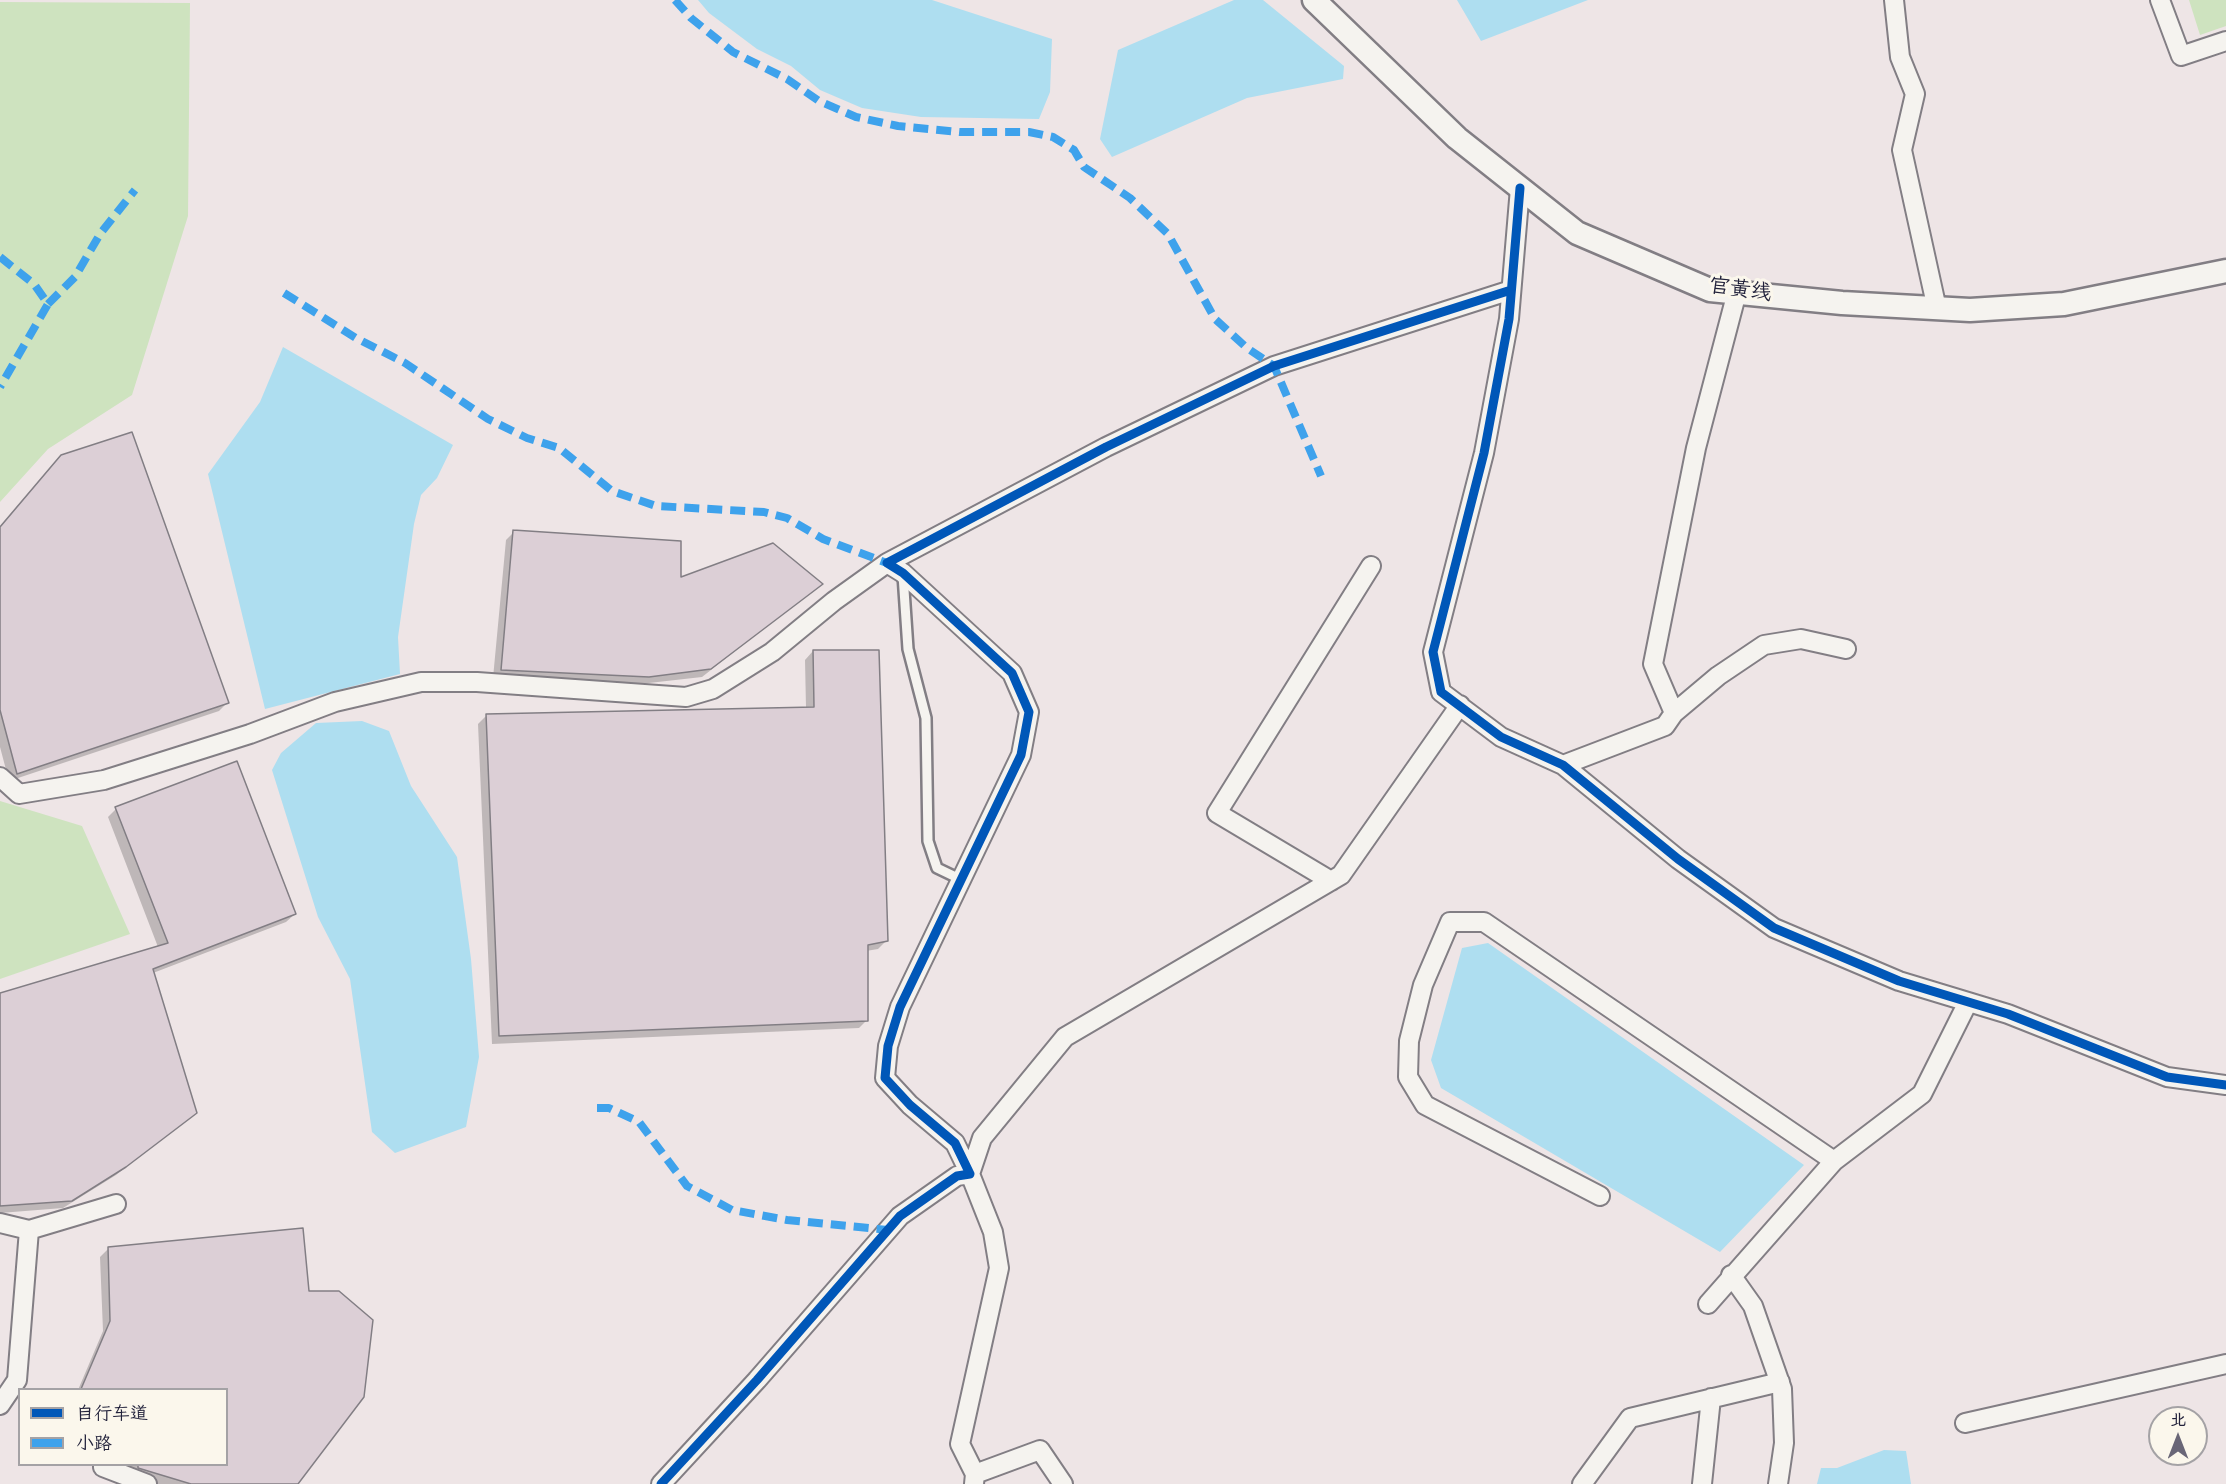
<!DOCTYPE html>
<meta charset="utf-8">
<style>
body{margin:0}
#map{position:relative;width:2226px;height:1484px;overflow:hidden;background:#eee5e6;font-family:"Architects Daughter","LXGW WenKai TC",sans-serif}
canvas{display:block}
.legend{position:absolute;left:18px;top:1388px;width:210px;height:78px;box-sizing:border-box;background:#fbf7ec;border:2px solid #a4a2a5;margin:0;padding:8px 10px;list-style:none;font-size:18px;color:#22223b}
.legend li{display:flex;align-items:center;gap:12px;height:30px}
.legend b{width:30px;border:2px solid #a4a2a5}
.north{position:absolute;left:2148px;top:1406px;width:60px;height:60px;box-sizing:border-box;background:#fbf7ec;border:2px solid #a4a2a5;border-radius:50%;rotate:0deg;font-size:16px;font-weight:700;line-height:24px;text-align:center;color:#22223b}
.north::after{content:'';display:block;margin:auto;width:21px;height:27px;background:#696677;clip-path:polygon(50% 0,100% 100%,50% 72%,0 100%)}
</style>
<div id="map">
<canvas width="2226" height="1484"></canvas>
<ul class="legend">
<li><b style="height:8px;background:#0057b8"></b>自行车道</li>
<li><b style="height:8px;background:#3ea2ec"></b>小路</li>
</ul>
<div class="north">北</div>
</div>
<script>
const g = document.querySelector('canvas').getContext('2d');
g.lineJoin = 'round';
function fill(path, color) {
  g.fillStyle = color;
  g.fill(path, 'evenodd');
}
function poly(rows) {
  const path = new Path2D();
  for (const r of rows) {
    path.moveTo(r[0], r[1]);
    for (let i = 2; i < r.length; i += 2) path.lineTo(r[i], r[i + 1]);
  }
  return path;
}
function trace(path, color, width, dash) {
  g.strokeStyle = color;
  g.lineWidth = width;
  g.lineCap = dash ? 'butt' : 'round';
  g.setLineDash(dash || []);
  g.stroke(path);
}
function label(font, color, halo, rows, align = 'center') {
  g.font = font + ' "Architects Daughter","LXGW WenKai TC",sans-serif';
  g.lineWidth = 6;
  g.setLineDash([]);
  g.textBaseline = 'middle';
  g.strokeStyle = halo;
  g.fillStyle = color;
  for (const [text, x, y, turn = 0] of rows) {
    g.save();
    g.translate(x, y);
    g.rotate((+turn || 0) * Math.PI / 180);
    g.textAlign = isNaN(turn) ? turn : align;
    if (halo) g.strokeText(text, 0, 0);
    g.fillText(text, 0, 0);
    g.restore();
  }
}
fill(poly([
 [2189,0,2226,0,2226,26,2200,35],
 [0,2,190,3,188,216,132,395,48,449,0,502],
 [0,801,82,826,130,934,0,979]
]), '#cee3bf');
fill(poly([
 [698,0,932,0,1052,39,1050,92,1039,119,921,117,862,108,820,90,791,66,757,49,709,13],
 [1234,0,1263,0,1344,66,1343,79,1247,98,1112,157,1100,139,1118,50],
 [1457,0,1588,0,1481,41],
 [283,347,453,445,437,478,421,495,414,524,398,637,400,674,265,709,208,474,260,402],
 [362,721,389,731,411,786,457,857,471,959,479,1057,466,1127,395,1153,372,1132,350,979,318,917,272,770,281,753,316,723],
 [1488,943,1804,1165,1720,1252,1441,1088,1431,1060,1462,948],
 [1884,1450,1906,1451,1911,1484,1817,1484,1821,1468,1837,1468]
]), '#aedef0');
fill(poly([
 [0,527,227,703,219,711,9,781,0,747],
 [514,532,680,580,821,584,702,677,640,684,493,678,506,540],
 [813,651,886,941,878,949,866,951,867,1020,859,1028,492,1044,478,724,486,716,806,708,805,660],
 [116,809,295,914,286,922,153,973,195,1112,116,1175,63,1208,0,1213,0,995,158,947,108,817],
 [109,1248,308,1292,297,1484,155,1484,99,1464,226,1464,226,1390,78,1390,103,1331,100,1257]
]), '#0003');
const building = poly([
 [132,432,229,703,17,774,0,710,0,527,61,455,132,432],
 [513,530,681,541,681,577,773,543,823,584,711,669,649,677,501,670,513,530],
 [813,650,879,650,888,941,868,945,868,1021,499,1036,486,714,814,707,813,650],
 [237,761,296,914,153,969,197,1113,126,1167,72,1201,0,1206,0,993,168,943,115,807,237,761],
 [303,1228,309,1291,339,1291,373,1320,364,1397,298,1484,191,1484,138,1468,138,1464,226,1464,226,1389,81,1389,110,1321,108,1247,303,1228]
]);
fill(building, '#dccfd6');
trace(building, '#827e84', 1.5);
const service = poly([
 [903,575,908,649,926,718,928,841,937,868,962,880]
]);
const minor = poly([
 [1894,0,1900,57,1915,94,1902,150,1937,309],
 [2160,0,2181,56,2226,41],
 [1520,188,1509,319,1484,453,1433,652,1441,692,1501,737,1563,765,1678,859,1774,928,1899,981,2008,1014,2167,1077,2226,1085],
 [1674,713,1718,676,1764,645,1801,639,1846,649],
 [1563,765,1665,726,1674,713,1653,664,1696,448,1737,292],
 [0,777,19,794,104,780,250,734,335,702,421,682,477,682,686,697,713,689,772,652,834,601,887,563],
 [1331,881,1217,813,1371,566],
 [1600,1196,1425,1105,1408,1077,1409,1041,1423,985,1450,922,1484,922,1834,1161],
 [0,1223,29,1230],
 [1731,1275,1753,1306,1782,1389,1784,1443,1778,1484],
 [1708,1304,1834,1161,1922,1094,1968,1002],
 [0,1405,17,1380,29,1230,116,1204],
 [1965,1423,2226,1364],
 [103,1467,147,1484],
 [975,1474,960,1444,999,1268,993,1232,970,1174,982,1138,1065,1037,1341,875,1460,705],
 [661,1484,757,1380,900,1216,957,1176,970,1174,955,1143,910,1105,885,1078,888,1046,900,1007,1021,755,1029,712,1012,673,903,573,887,563,1106,447,1274,366,1511,290],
 [974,1484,975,1474,1040,1450,1063,1484],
 [1582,1484,1630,1418,1780,1382],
 [1702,1484,1711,1398]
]);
const tertiary = poly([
 [1314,0,1457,138,1577,233,1710,290,1842,303,1970,310,2064,304,2226,271]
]);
trace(service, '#827e84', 14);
trace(minor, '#827e84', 22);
trace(tertiary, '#827e84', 27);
trace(service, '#f5f3ef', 9);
trace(minor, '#f5f3ef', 18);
trace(tertiary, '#f5f3ef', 22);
trace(poly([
 [675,0,691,18,733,52,787,79,819,101,856,117,898,126,960,132,1029,132,1053,137,1074,150,1084,167,1130,198,1168,234,1215,319,1247,348,1274,366,1321,476],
 [0,257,34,284,48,304,0,387],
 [284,293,356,338,405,363,488,419,527,438,559,448,612,491,656,506,764,512,787,518,823,539,887,563],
 [48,304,75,277,100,234,135,190],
 [597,1108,609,1108,639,1122,687,1186,732,1210,787,1220,888,1230]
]), '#3ea2ec', 8, [15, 8]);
trace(poly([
 [1520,188,1509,319,1484,453,1433,652,1441,692,1501,737,1563,765,1678,859,1774,928,1899,981,2008,1014,2167,1077,2226,1085],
 [661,1484,757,1380,900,1216,957,1176,970,1174,955,1143,910,1105,885,1078,888,1046,900,1007,1021,755,1029,712,1012,673,903,573,887,563,1106,447,1274,366,1511,290]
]), '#0057b8', 9);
label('21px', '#22223b', '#fbf7ec', [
 ["官黄线",1740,291,8]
]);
</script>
